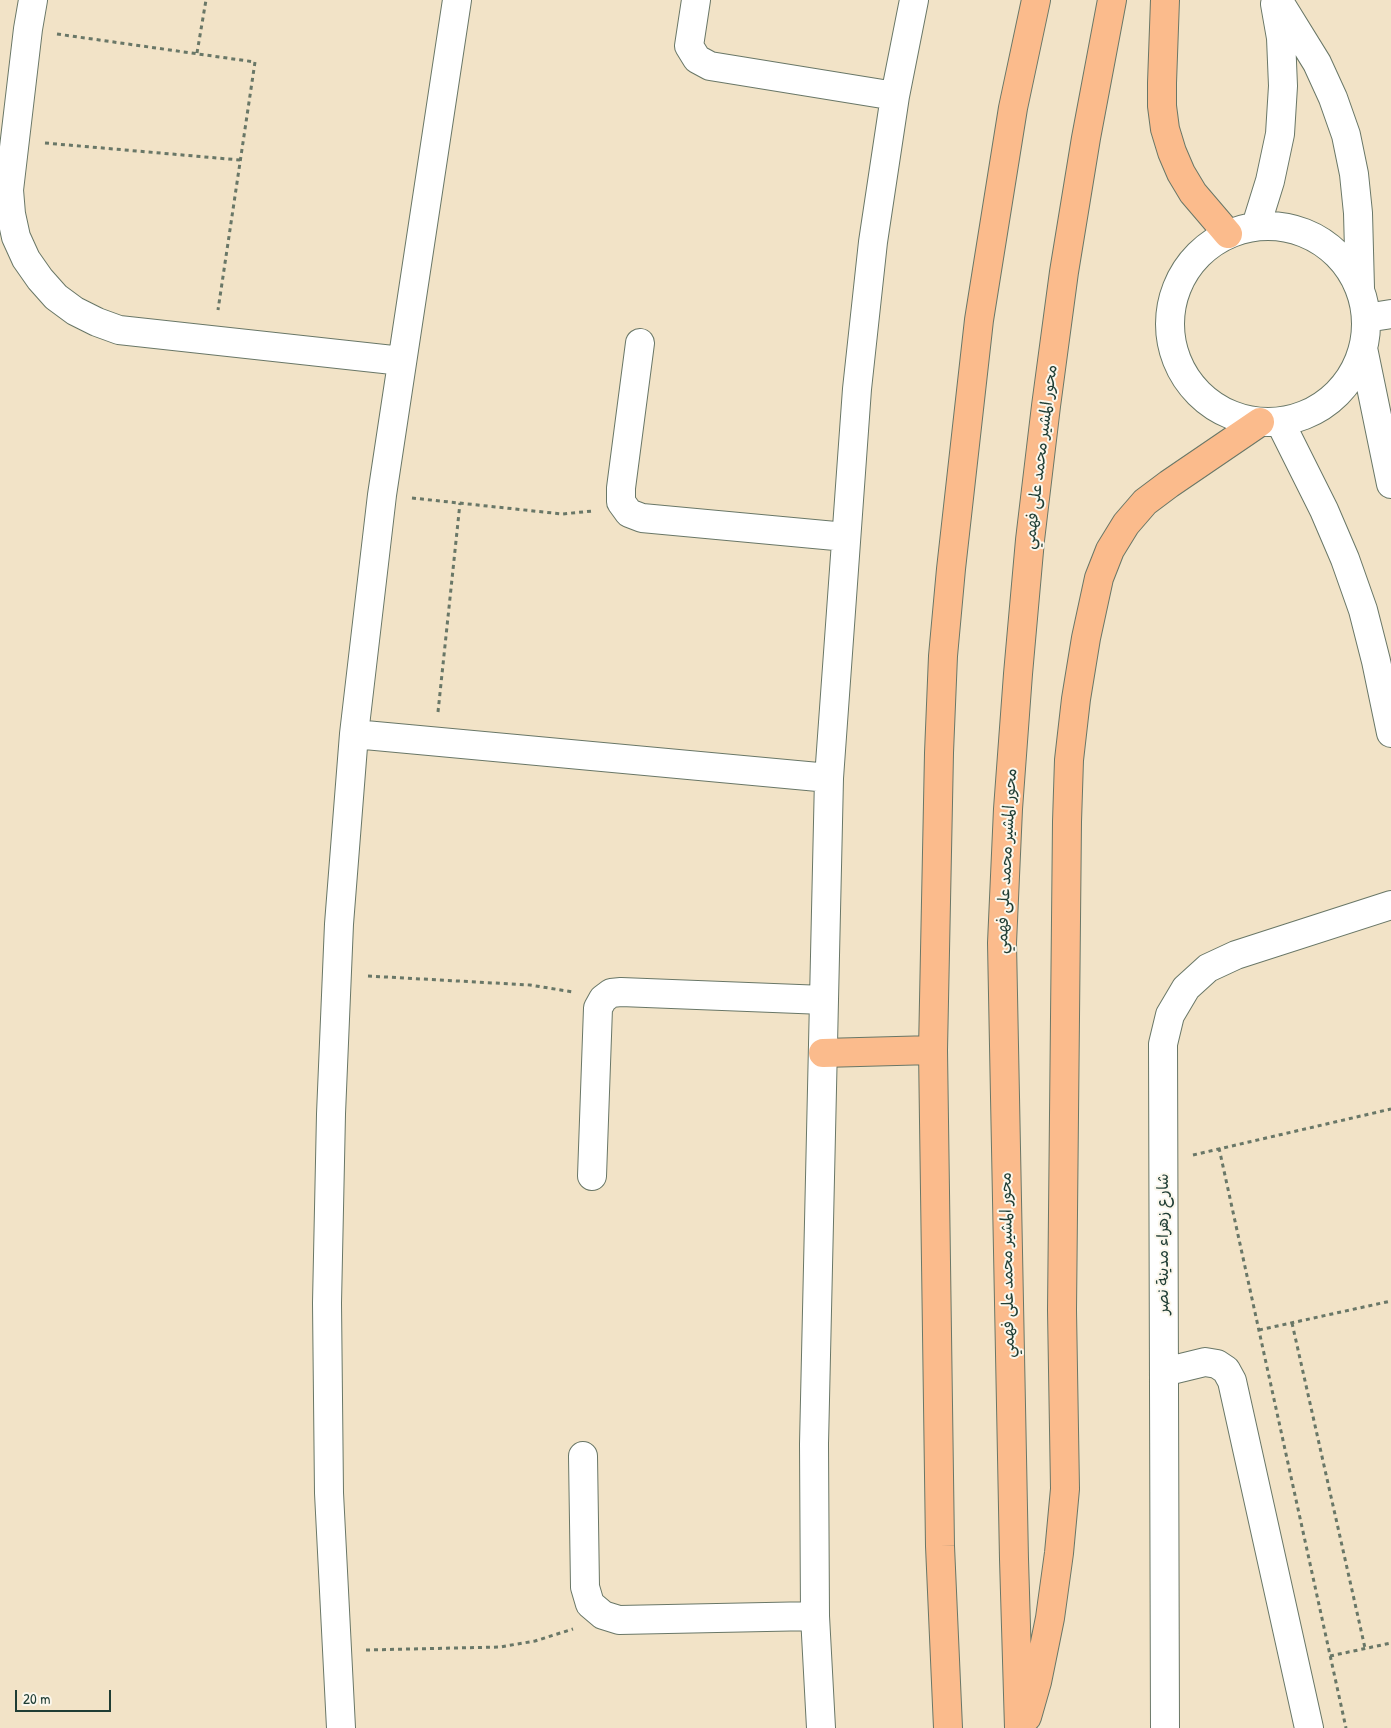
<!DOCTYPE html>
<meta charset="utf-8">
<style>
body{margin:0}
#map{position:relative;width:1391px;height:1728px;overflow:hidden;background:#f2e3c7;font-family:"Patrick Hand",sans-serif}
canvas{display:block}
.scale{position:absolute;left:15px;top:1690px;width:96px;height:22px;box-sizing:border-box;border:2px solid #1f3d34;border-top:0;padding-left:6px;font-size:15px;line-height:18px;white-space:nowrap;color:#1f3d34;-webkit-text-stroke:4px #fbf7ec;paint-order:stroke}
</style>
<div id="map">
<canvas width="1391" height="1728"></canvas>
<div class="scale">20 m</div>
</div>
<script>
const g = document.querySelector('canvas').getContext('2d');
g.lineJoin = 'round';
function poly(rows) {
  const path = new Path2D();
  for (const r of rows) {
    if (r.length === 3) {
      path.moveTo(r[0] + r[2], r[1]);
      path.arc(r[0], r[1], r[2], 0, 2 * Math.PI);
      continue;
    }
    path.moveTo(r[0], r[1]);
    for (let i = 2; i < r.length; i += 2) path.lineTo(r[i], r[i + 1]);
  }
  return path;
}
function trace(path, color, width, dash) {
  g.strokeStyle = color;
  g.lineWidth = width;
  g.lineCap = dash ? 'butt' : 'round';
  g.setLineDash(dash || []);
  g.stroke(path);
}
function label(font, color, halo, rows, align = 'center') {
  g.font = font + ' "Patrick Hand","Playpen Sans Arabic",sans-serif';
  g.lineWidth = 4;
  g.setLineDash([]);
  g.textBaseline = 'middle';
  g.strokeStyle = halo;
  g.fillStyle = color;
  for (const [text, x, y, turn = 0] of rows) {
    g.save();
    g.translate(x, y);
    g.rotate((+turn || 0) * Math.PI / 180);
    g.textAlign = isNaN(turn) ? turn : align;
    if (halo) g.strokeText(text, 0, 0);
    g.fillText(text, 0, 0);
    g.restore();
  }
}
const minor = poly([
 [33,0,28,29,9,190,11,214,16,237,26,259,40,279,56,297,75,311,97,322,119,330,402,361],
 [696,0,689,46,697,59,710,66,895,96],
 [1278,0,1317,63,1333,98,1346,135,1354,174,1358,213,1360,288],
 [1256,226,1270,181,1280,134,1283,86,1281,38,1275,4],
 [1268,324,98],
 [1366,318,1391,314],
 [640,343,621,488,621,502,629,513,642,518,846,537],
 [1363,348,1391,484],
 [1280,422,1324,510,1345,559,1363,610,1376,661,1391,733],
 [354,734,829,778],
 [592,1176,598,1008,603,999,611,993,621,992,824,1000],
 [1164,1372,1205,1362,1217,1364,1226,1370,1232,1381,1309,1728],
 [583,1456,585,1587,590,1604,603,1615,619,1620,815,1616],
 [341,1728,329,1493,327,1303,331,1114,339,924,354,734,382,495,457,0],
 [821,1728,815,1616,814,1444,829,778,857,389,873,242,895,96,914,0],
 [1165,1728,1163,1044,1170,1015,1186,988,1208,968,1236,955,1391,905]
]);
const major = poly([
 [1165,0,1162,83,1162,106,1165,129,1172,152,1181,173,1193,193,1228,234],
 [823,1053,933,1050],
 [1027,1717,1037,1682,1050,1618,1059,1553,1065,1489,1062,1310,1067,822,1069,760,1076,699,1086,638,1099,578,1110,550,1126,524,1145,502,1169,484,1260,422],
 [948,1728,940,1546,933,1050,939,753,943,656,951,569,979,320,1013,108,1036,0],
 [1019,1728,1014,1559,1002,943,1008,809,1018,674,1030,540,1046,406,1064,272,1086,138,1112,0]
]);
trace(minor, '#697767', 30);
trace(major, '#697767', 30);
trace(poly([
 [57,34,255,62,218,310],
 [197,53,206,0],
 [45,143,240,160],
 [412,498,562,514,593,511],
 [438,712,460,503],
 [368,976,530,985,573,992],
 [1219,1148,1346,1728],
 [1193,1155,1391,1109],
 [1292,1323,1365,1648],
 [1259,1330,1391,1301],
 [366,1650,500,1647,535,1641,573,1629],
 [1330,1656,1391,1643]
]), '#697767', 3, [4, 4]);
trace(minor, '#fff', 28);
trace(major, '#fbbb8c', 28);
label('16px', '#1f3d34', '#fbf7ec', [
 ["محور المشير محمد على فهمي",1041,457,-83],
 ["محور المشير محمد على فهمي",1007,861,-87],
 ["شارع زهراء مدينة نصر",1164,1244,-90],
 ["محور المشير محمد على فهمي",1008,1265,-91]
]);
</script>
